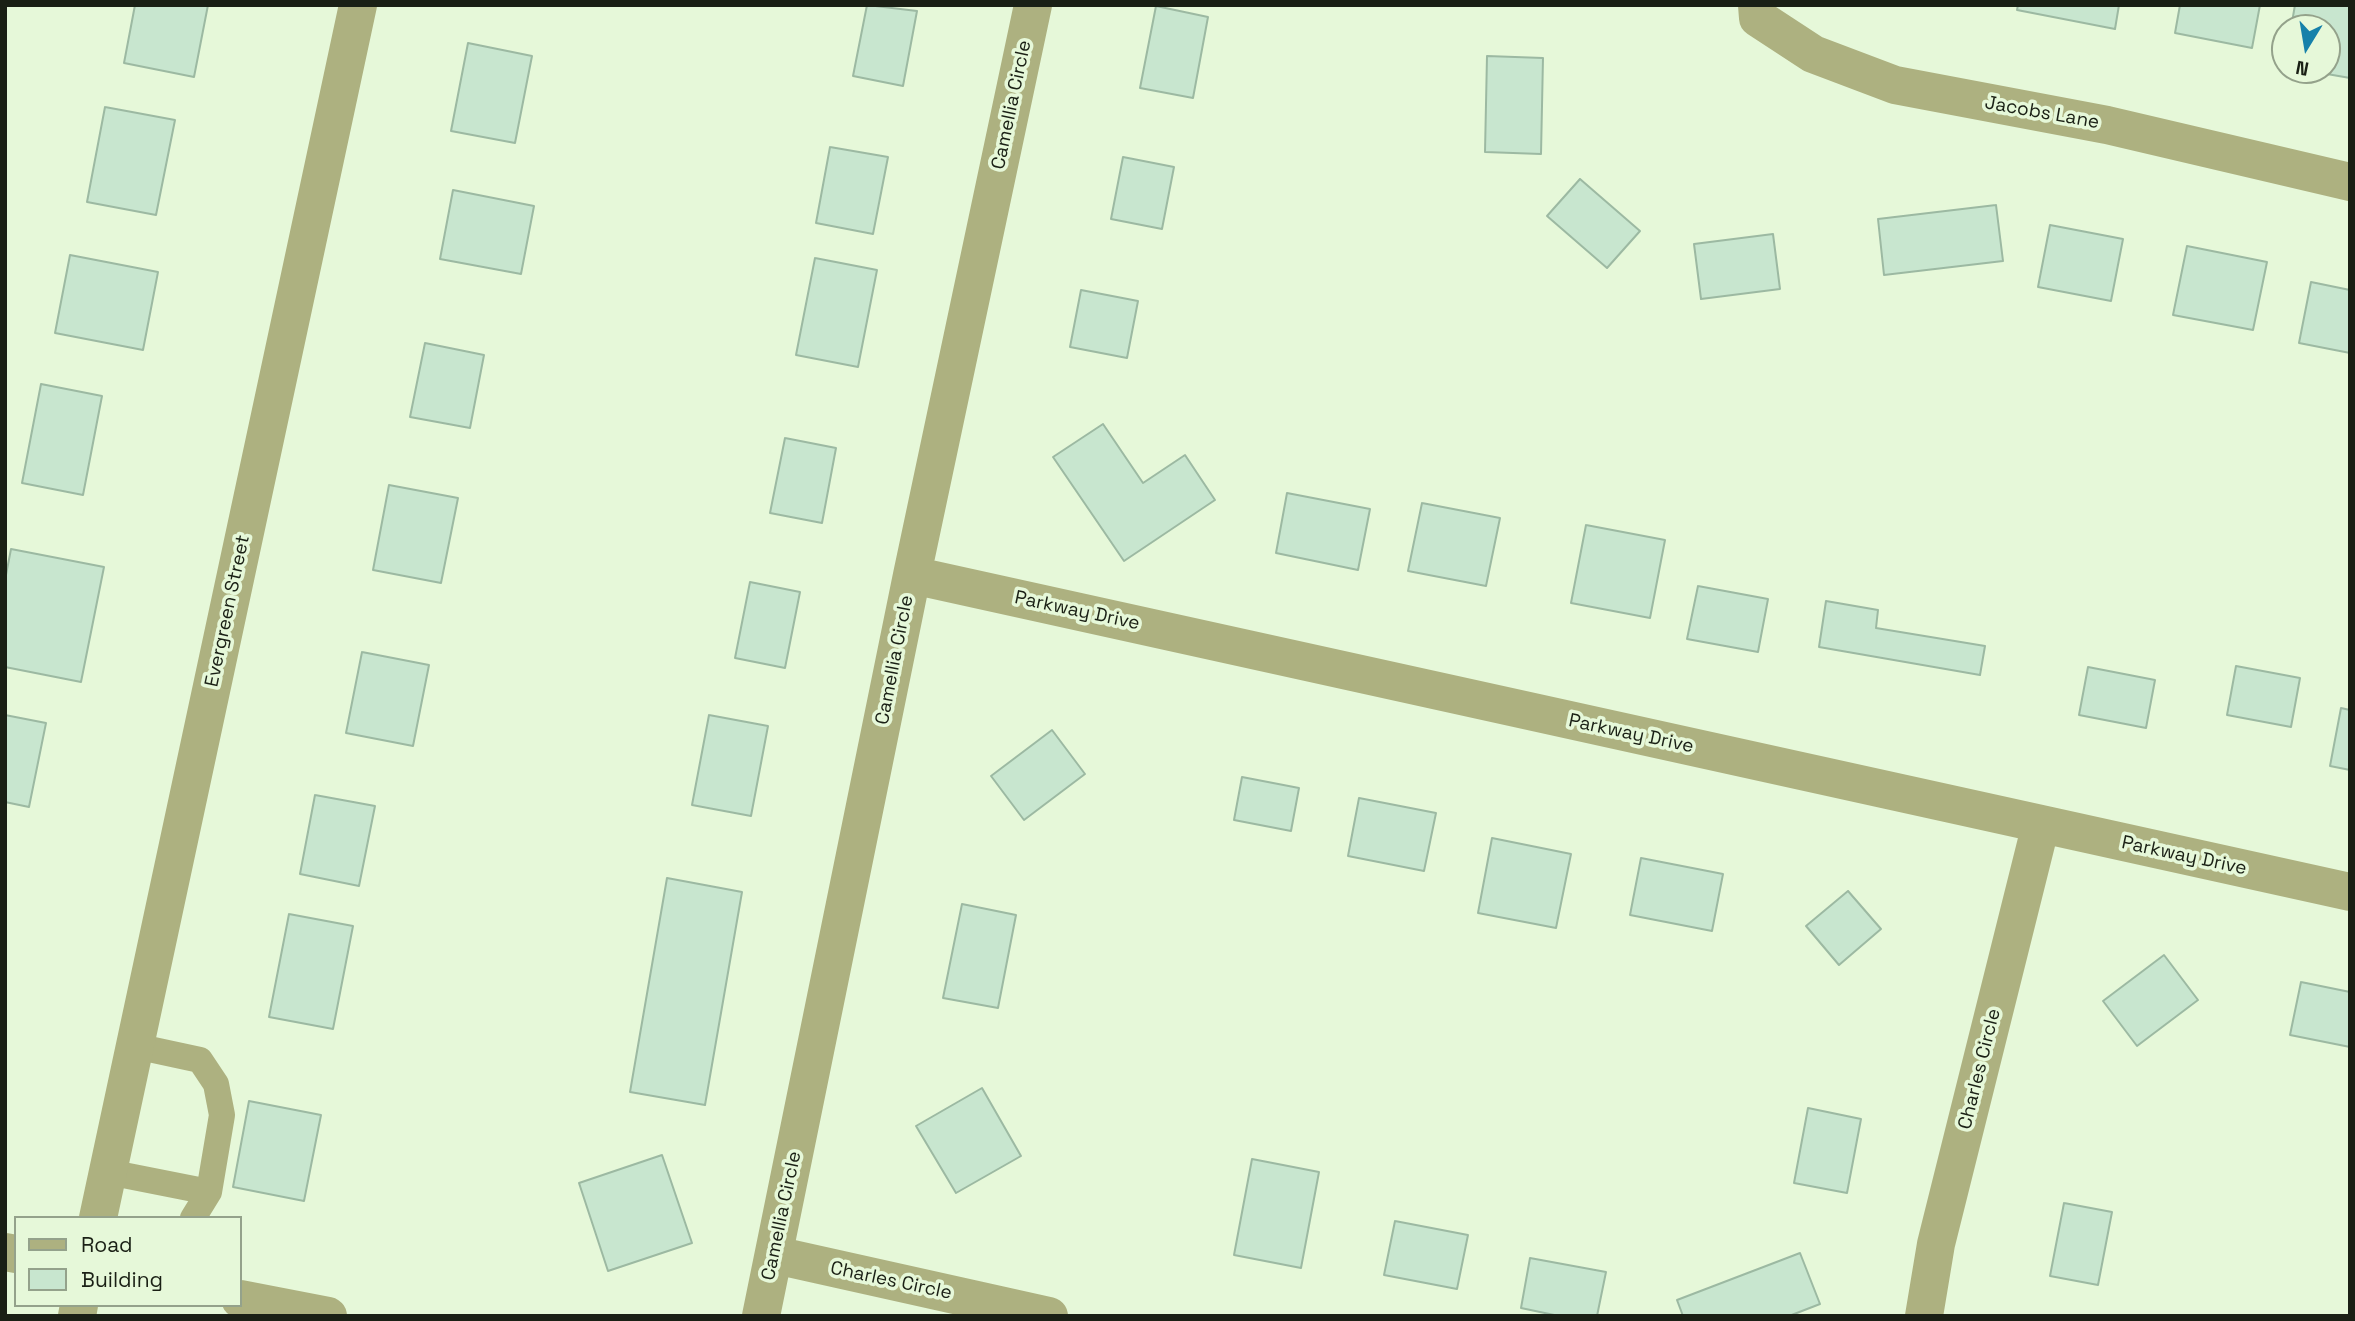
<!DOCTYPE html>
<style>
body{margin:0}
#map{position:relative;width:2355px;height:1321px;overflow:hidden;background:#e6f8d9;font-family:"Space Grotesk",sans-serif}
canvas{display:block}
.frame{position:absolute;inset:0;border:7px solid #1a2015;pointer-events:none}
.legend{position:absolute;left:14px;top:1216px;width:228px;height:91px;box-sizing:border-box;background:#e6f8d9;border:2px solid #94a28b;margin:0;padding:9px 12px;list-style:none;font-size:21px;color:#1a2015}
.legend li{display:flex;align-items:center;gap:14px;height:35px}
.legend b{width:35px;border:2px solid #94a28b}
.north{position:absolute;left:2271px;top:14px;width:70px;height:70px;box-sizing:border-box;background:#e6f8d9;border:2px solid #94a28b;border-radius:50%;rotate:191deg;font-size:19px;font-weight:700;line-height:28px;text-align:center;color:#1a2015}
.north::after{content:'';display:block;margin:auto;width:24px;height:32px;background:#1681aa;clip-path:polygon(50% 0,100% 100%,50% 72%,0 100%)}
</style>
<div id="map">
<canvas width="2355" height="1321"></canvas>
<div class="frame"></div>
<ul class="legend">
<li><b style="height:9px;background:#adb180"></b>Road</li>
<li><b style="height:19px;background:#c8e6cf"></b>Building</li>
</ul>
<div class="north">N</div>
</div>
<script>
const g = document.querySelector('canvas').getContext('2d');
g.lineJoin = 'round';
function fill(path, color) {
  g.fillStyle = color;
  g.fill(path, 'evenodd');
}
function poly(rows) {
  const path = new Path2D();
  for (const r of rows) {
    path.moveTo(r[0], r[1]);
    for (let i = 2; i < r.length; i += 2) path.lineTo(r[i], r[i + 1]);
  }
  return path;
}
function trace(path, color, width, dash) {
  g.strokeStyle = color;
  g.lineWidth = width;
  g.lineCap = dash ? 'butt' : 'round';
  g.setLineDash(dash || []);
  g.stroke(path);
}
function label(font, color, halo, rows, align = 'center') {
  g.font = font + ' "Space Grotesk",sans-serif';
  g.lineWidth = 7;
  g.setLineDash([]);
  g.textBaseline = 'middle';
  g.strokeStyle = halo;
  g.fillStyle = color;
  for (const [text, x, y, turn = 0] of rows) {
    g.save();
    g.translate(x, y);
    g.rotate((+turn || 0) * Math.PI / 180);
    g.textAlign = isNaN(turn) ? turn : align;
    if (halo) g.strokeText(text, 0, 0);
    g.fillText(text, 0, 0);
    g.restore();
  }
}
const building = poly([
 [135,5,208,5,194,77,124,63,135,5],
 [867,5,917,11,903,86,853,76,867,5],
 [2018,5,2119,5,2115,29,2017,10,2018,5],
 [2180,5,2260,5,2252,48,2175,33,2180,5],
 [2295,5,2350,5,2350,78,2304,70,2327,70,2327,28,2291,28,2295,5],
 [1156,6,1208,17,1193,98,1140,88,1156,6],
 [468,43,532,56,515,143,451,131,468,43],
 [1487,56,1543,58,1541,154,1485,152,1487,56],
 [105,107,175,120,156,215,87,202,105,107],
 [830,147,888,157,873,234,816,223,830,147],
 [1123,157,1174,167,1162,229,1111,219,1123,157],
 [1580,179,1640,231,1607,268,1547,216,1580,179],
 [453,190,534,206,521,274,440,259,453,190],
 [1996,205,2003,261,1884,275,1878,219,1996,205],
 [2050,225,2123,239,2111,301,2038,287,2050,225],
 [1773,234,1780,289,1701,299,1694,244,1773,234],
 [2187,246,2267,262,2253,330,2173,315,2187,246],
 [70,255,158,272,143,350,55,333,70,255],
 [815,258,877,270,858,367,796,355,815,258],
 [2311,282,2350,290,2350,353,2299,343,2311,282],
 [1081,290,1138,301,1127,358,1070,347,1081,290],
 [425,343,484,355,470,428,410,417,425,343],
 [41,384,102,396,83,495,22,483,41,384],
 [1103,424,1143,483,1185,455,1215,500,1124,561,1053,457,1103,424],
 [785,438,836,448,822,523,770,513,785,438],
 [389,485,458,498,441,583,373,570,389,485],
 [1287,493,1370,509,1358,570,1276,553,1287,493],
 [1422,503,1500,518,1486,586,1408,571,1422,503],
 [1586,525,1665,540,1650,618,1571,603,1586,525],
 [11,549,104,567,81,682,5,667,5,580,11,549],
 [750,582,800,592,785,668,735,658,750,582],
 [1698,586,1768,599,1758,652,1687,639,1698,586],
 [1826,601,1878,610,1876,628,1985,646,1980,675,1819,647,1826,601],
 [362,652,429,665,413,746,346,733,362,652],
 [2236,666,2300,678,2291,727,2227,715,2236,666],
 [2088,667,2155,680,2146,728,2079,715,2088,667],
 [2341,708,2350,710,2350,770,2330,766,2341,708],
 [5,715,46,723,29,807,5,802,5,715],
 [709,715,768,726,751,816,692,805,709,715],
 [1052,730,1085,774,1024,820,991,776,1052,730],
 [1242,777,1299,788,1291,831,1234,820,1242,777],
 [315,795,375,806,359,886,300,874,315,795],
 [1359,798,1436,813,1424,871,1348,856,1359,798],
 [1492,838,1571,854,1556,928,1478,913,1492,838],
 [1641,858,1723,874,1712,931,1630,915,1641,858],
 [667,878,742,892,705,1105,630,1092,667,878],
 [1848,891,1881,929,1839,965,1806,926,1848,891],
 [962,904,1016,915,998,1008,943,998,962,904],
 [289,914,353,926,333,1029,269,1017,289,914],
 [2164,955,2198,1000,2137,1046,2103,1001,2164,955],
 [2301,982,2350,992,2350,1047,2290,1035,2301,982],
 [982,1088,1021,1156,956,1193,916,1126,982,1088],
 [249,1101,321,1115,304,1201,233,1187,249,1101],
 [1808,1108,1861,1119,1847,1193,1794,1183,1808,1108],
 [662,1155,692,1243,608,1271,579,1183,662,1155],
 [1252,1159,1319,1172,1301,1268,1234,1255,1252,1159],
 [2064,1203,2112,1212,2098,1285,2050,1276,2064,1203],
 [1395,1221,1468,1235,1457,1289,1384,1275,1395,1221],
 [1800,1253,1820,1304,1789,1316,1683,1316,1677,1300,1800,1253],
 [1530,1258,1606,1272,1597,1316,1559,1316,1521,1308,1530,1258]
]);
fill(building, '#c8e6cf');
trace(building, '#9cb9a2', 2);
trace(poly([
 [135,1046,200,1060,216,1084,222,1115,209,1192,193,1218],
 [108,1172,209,1192]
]), '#adb180', 26);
trace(poly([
 [1757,5,1758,18,1813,54,1895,85,2107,125,2350,182],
 [912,575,2350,892],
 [98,1218,358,5],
 [5,1252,16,1254],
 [775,1255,1049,1316],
 [240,1299,328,1316],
 [77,1316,79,1305],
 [761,1316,912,575,1033,5],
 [1924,1316,1936,1244,2041,824]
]), '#adb180', 38);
label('19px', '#1a2015', '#e6f8d9', [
 ["Camellia Circle",1012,105,-78],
 ["Jacobs Lane",2042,113,10],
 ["Evergreen Street",228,611,-78],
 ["Parkway Drive",1077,611,12],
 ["Camellia Circle",895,660,-79],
 ["Parkway Drive",1631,734,12],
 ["Parkway Drive",2184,856,12],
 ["Charles Circle",1980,1069,-76],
 ["Camellia Circle",782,1216,-78],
 ["Charles Circle",891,1281,12]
]);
</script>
